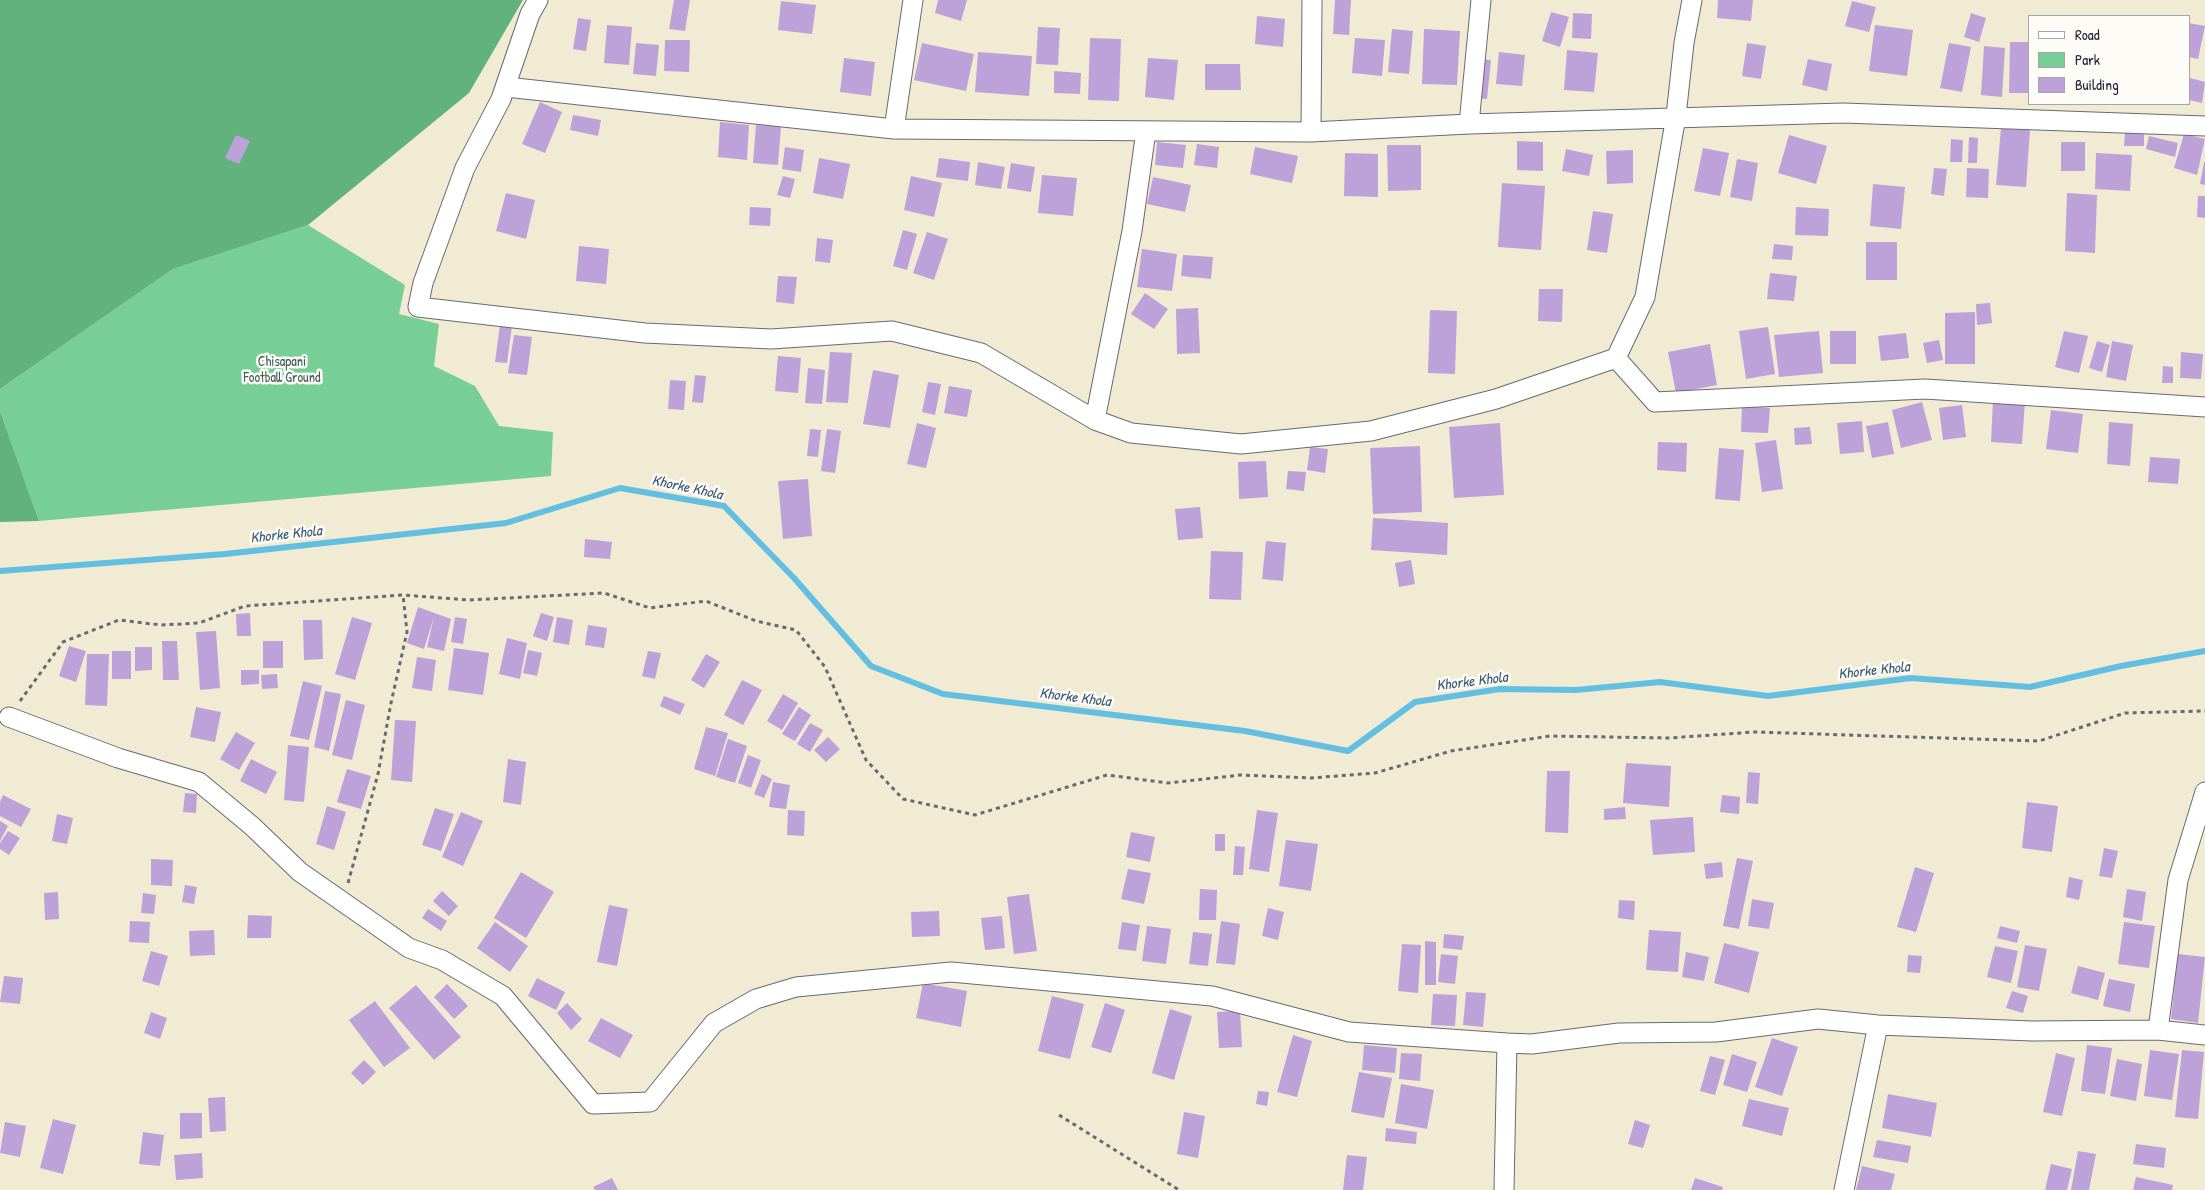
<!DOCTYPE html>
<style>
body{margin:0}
#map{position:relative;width:2205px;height:1190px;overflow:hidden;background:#f2ebd4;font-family:"Patrick Hand",sans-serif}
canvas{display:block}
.legend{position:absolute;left:2028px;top:15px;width:162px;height:90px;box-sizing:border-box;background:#fdfcf7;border:1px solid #a5a5ac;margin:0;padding:6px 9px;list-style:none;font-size:15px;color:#22223b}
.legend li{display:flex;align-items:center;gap:10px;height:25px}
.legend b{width:25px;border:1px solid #a5a5ac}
</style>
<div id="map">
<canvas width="2205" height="1190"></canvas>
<ul class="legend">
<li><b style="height:6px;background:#fff"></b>Road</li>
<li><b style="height:14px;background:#78cf95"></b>Park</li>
<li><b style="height:14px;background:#bda1d9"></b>Building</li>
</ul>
</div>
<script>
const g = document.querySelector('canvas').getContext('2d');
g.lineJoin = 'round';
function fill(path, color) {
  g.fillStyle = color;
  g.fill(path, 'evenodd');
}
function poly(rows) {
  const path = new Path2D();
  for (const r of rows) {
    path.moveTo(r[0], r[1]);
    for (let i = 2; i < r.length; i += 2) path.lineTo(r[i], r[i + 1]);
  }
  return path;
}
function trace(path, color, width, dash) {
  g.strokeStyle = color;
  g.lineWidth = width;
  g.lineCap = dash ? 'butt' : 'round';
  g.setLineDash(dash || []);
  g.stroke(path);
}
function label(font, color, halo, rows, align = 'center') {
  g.font = font + ' "Patrick Hand",sans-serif';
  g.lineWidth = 5;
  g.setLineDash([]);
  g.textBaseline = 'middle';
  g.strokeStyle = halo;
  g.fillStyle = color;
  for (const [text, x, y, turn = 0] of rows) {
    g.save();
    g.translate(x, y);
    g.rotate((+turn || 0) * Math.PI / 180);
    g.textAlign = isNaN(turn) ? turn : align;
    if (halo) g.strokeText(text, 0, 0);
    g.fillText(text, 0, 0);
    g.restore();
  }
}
fill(poly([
 [308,225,405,285,399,314,439,324,434,366,475,386,499,426,553,432,551,476,39,521,0,411,0,389,173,269]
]), '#78cf95');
fill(poly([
 [0,0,523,0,469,93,308,225,173,269,0,389],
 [0,411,39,521,0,522]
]), '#62b27e');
trace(poly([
 [0,571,225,554,506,523,620,488,724,506,794,578,871,666,943,694,1245,731,1348,751,1415,702,1500,689,1576,690,1660,682,1768,696,1911,678,2030,687,2121,666,2205,651]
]), '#63bfe1', 6);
fill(poly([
 [674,0,690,0,685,31,669,29],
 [938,0,967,0,961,21,935,13],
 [1335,0,1351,0,1349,35,1333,34],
 [1718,0,1753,0,1751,21,1717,18],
 [781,1,816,5,812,34,778,30],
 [1852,1,1876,7,1869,32,1845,26],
 [1551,12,1569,17,1560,47,1542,41],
 [1573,13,1592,14,1591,39,1572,38],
 [1971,13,1986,18,1979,42,1964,37],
 [1257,16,1285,19,1283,47,1255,44],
 [578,18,591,20,586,51,573,49],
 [2189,23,2205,26,2198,59,2189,57],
 [607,25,632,27,629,65,604,63],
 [1875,25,1913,30,1907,76,1869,71],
 [1038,27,1060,28,1058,65,1036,64],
 [1392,29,1413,31,1409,74,1388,72],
 [1424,29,1460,31,1457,85,1422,84],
 [1090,38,1121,39,1119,101,1088,100],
 [1355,38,1385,40,1382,76,1352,73],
 [665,40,690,40,689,72,664,71],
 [2010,42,2029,42,2029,93,2009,93],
 [636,43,659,45,656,76,633,74],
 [922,43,974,54,966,91,914,80],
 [1747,43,1766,46,1761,79,1742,76],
 [1949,43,1971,47,1962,92,1940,88],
 [1984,46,2005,48,2002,97,1981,95],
 [1567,50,1598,53,1594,92,1564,90],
 [978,52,1032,56,1029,96,975,92],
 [1499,52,1525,55,1522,86,1496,84],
 [844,58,875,62,871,96,840,92],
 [1148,58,1178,60,1174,100,1145,97],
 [1478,59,1491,60,1487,99,1475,98],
 [1808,59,1832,64,1827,91,1802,85],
 [1205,64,1240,64,1241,90,1205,90],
 [1054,71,1081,73,1080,94,1054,93],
 [2190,78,2205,82,2202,103,2189,100],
 [540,102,562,112,545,153,522,144],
 [573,115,601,120,598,136,570,130],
 [720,122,749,125,747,160,718,157],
 [756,125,781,126,778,165,753,163],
 [2001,128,2030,130,2026,187,1996,185],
 [2125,133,2144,133,2144,146,2124,146],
 [2184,134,2205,139,2197,175,2174,168],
 [236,135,250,141,239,164,225,158],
 [1789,135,1827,146,1816,184,1778,173],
 [2149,136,2178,143,2175,157,2146,149],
 [1969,137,1978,138,1977,163,1968,163],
 [1951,139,1963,140,1962,162,1950,162],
 [1517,141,1543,142,1543,171,1517,170],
 [1157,142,1186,145,1183,168,1155,165],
 [2061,142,2085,142,2085,171,2061,171],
 [1197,144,1219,147,1217,168,1194,165],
 [1387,145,1421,145,1421,190,1388,191],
 [785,147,804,150,801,172,782,169],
 [1255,147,1298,156,1292,183,1250,174],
 [1703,148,1729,153,1720,196,1694,191],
 [1566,149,1593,155,1589,176,1562,171],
 [1633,150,1633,183,1607,184,1606,151],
 [1345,153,1378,154,1378,197,1344,196],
 [2096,153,2132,155,2130,191,2095,189],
 [819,158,850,164,843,199,813,193],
 [939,158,970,162,968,181,936,177],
 [1737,159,1758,163,1752,201,1730,197],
 [978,162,1005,167,1001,189,975,185],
 [2204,162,2205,162,2205,185,2200,184],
 [1011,163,1035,167,1031,192,1007,188],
 [1934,168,1947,169,1944,196,1931,194],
 [1967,168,1989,169,1988,198,1966,197],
 [1042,175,1077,178,1073,216,1038,213],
 [783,176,795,179,790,198,777,195],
 [911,176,942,183,934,217,904,210],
 [1153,177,1191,185,1185,212,1147,204],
 [1502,183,1545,186,1541,250,1498,247],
 [1873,184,1905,187,1901,229,1870,226],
 [506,193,535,200,526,239,496,231],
 [2067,193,2097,195,2095,253,2065,251],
 [2198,196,2205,196,2205,218,2197,217],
 [750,207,771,208,770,226,749,225],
 [1796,207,1829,209,1828,236,1795,235],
 [1593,211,1613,214,1607,253,1587,250],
 [903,230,917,234,907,270,893,266],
 [927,232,948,239,934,280,913,273],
 [817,238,833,240,830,263,815,261],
 [1866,242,1897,242,1897,280,1866,280],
 [1774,244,1793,246,1792,260,1772,259],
 [579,246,609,249,606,284,576,281],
 [1142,249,1177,254,1172,291,1137,287],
 [1183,255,1213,257,1211,279,1181,276],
 [1770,273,1797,276,1794,301,1767,299],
 [778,276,797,277,794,304,776,302],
 [1539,289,1563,289,1562,322,1538,321],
 [1145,293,1168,309,1154,329,1131,314],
 [1990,303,1992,323,1977,325,1976,304],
 [1198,308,1200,353,1177,354,1176,309],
 [1430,310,1457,311,1455,374,1428,373],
 [1975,312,1975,364,1945,364,1945,313],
 [500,325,512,326,507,363,495,362],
 [1768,327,1775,374,1746,379,1739,331],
 [1819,331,1823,373,1779,377,1774,335],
 [1830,331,1856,331,1856,364,1830,364],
 [2064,331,2088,336,2079,373,2055,367],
 [1906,333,1909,358,1881,361,1878,336],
 [514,335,532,337,527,375,508,373],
 [1939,340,1943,360,1927,363,1923,343],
 [2097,341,2110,345,2102,372,2089,368],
 [2112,341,2133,345,2126,381,2106,377],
 [1710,344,1717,385,1676,393,1668,352],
 [830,352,852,353,848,403,826,402],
 [2181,352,2203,354,2201,379,2180,378],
 [778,356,801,358,798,393,775,391],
 [2163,366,2173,367,2173,383,2162,383],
 [808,368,825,370,822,404,805,403],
 [873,370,899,375,890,428,863,424],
 [695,375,706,376,703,403,692,402],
 [670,380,686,381,684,410,668,409],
 [928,382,941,384,935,415,922,412],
 [949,386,972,390,967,417,944,413],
 [1993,401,2025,402,2022,444,1991,442],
 [1922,402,1932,440,1901,448,1892,410],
 [1962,405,1966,437,1943,440,1939,408],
 [1742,406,1770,408,1768,433,1741,432],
 [2051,410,2083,414,2078,453,2046,449],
 [1862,421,1864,452,1840,454,1837,423],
 [1888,422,1894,454,1872,458,1866,426],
 [2109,422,2133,424,2130,466,2107,464],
 [917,423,936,428,926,468,907,464],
 [1500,423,1504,495,1454,498,1449,427],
 [1810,427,1812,444,1795,445,1794,428],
 [810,429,821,430,818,457,807,456],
 [827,429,841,431,835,473,821,471],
 [1776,440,1783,489,1762,492,1755,443],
 [1658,442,1687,443,1686,472,1657,470],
 [1420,446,1422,512,1373,514,1370,448],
 [1310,447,1328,449,1325,473,1307,470],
 [1719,448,1744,450,1740,501,1715,499],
 [2150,457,2180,459,2178,484,2148,482],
 [1266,461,1268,497,1239,499,1238,462],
 [1288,471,1306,472,1304,491,1286,489],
 [808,479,812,536,783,539,778,481],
 [1200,507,1203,538,1178,540,1175,509],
 [1373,518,1448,523,1447,555,1371,550],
 [585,539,612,542,610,559,584,557],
 [1266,541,1286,543,1283,581,1262,579],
 [1211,551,1243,552,1241,600,1209,599],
 [1411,560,1415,584,1399,587,1395,563],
 [418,607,451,619,444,651,427,647,434,617,424,649,407,643],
 [250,613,251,636,237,636,236,614],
 [541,613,554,617,547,641,533,636],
 [352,617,372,623,355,680,335,674],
 [455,617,467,619,463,644,451,642],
 [557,617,573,620,569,645,553,642],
 [303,620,322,620,323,659,304,660],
 [588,625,607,628,604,648,585,645],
 [216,631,220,688,200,690,196,632],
 [507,638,527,643,520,679,499,674],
 [162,641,177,641,179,680,163,680],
 [263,641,283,641,283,668,263,668],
 [69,646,86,651,76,682,59,676],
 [135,647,152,647,152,670,135,671],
 [454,648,489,653,483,695,448,690],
 [528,650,542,653,537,676,523,673],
 [112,651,131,651,131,679,112,679],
 [648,651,661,653,655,679,642,676],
 [87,654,109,654,107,706,85,705],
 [706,654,720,662,704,688,691,680],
 [417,657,436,660,432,691,412,688],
 [241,670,259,670,259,684,241,685],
 [277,674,278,688,262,689,261,675],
 [742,680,762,690,743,725,724,715],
 [303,681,322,686,309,740,290,736],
 [325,691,341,694,329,751,314,747],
 [783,694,798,703,782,730,767,721],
 [664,696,685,704,680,715,660,706],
 [346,700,365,705,352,760,332,755],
 [196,707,221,712,215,742,190,737],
 [799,707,811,715,795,741,782,734],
 [395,720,416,721,412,782,391,780],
 [810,723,823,730,810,752,797,744],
 [706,727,728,733,715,776,694,769],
 [236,732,255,743,239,770,220,759],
 [828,737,840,749,826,762,814,750],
 [728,739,747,746,735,783,716,777],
 [288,745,309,747,304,802,284,800],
 [748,755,761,760,751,788,738,783],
 [251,759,277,772,266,794,240,781],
 [508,759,526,762,521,805,503,802],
 [1626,763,1671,766,1669,807,1623,803],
 [347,769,371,776,361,809,337,802],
 [1547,771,1570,771,1568,833,1545,832],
 [1748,772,1760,773,1758,804,1746,803],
 [762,774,772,779,764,798,754,794],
 [773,782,790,785,786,809,769,807],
 [185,793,197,794,196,813,183,812],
 [3,795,31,809,21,827,0,816,0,802],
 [1722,795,1740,797,1739,814,1720,812],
 [2027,802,2058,806,2052,852,2022,848],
 [327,806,346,812,334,850,316,844],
 [1625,807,1626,819,1604,820,1604,809],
 [435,808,454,814,441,851,422,845],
 [788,810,805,811,804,836,787,835],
 [1257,810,1278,813,1269,872,1249,869],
 [461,812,483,821,463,866,442,857],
 [57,814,73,818,67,844,52,841],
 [1693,817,1695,852,1653,855,1650,820],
 [0,821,8,826,0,841],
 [8,831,20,838,9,855,0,849,0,843],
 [1131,832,1155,837,1150,862,1126,857],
 [1215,834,1225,834,1225,851,1215,851],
 [1286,840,1318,844,1311,891,1279,886],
 [1235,846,1245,847,1243,875,1233,875],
 [2104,848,2118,851,2112,878,2099,876],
 [1737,858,1753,861,1739,929,1723,926],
 [151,859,173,860,172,886,151,885],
 [1722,862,1723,877,1706,879,1704,864],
 [1915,867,1934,873,1916,932,1897,927],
 [1128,869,1151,873,1144,904,1121,899],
 [521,872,554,892,526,938,494,918],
 [2069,877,2083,880,2079,900,2066,897],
 [185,885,197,887,194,904,182,902],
 [1200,889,1217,890,1216,920,1199,920],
 [2127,889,2146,892,2142,921,2123,917],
 [442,891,458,906,449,916,433,901],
 [58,892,59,919,45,920,44,893],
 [143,893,156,895,154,914,141,913],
 [1029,894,1037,951,1014,954,1007,897],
 [1752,899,1774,903,1769,929,1748,926],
 [1619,900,1635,901,1634,920,1618,918],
 [609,905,628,909,617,966,597,962],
 [1268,908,1284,912,1278,940,1262,936],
 [428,909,447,921,441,931,422,918],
 [939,911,940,936,912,937,911,912],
 [248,915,272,916,271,938,247,938],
 [1002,916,1005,948,985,950,981,918],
 [130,921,150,922,149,943,129,942],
 [1221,921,1240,924,1235,965,1216,963],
 [495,922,528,946,510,972,477,948],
 [1122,922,1140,925,1136,951,1118,949],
 [2124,922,2155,926,2149,968,2118,964],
 [1147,926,1171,929,1166,964,1142,961],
 [2000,926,2020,931,2017,943,1997,938],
 [214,930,215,955,190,956,189,931],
 [1649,930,1681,932,1678,972,1646,970],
 [1193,932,1212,934,1208,966,1189,964],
 [1444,934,1464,936,1462,950,1443,948],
 [1425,941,1436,942,1436,985,1425,985],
 [1724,943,1759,952,1749,993,1714,983],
 [1402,944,1421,945,1418,993,1398,991],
 [2025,945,2047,949,2039,991,2017,987],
 [1995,946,2018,951,2011,983,1987,977],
 [151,951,168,956,159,986,142,981],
 [1686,952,1709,957,1704,981,1682,977],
 [1441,954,1458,956,1455,984,1438,982],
 [2178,954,2205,957,2198,1023,2171,1019],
 [1908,955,1922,956,1920,973,1907,972],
 [2078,966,2105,973,2098,1000,2071,993],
 [4,976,23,978,20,1004,0,1002],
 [537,978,565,992,556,1010,528,996],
 [2109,979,2135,984,2130,1012,2103,1006],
 [923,983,967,991,961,1027,916,1018],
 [447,984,468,1006,454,1019,434,997],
 [416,985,461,1037,434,1060,389,1008],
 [2012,991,2028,996,2023,1013,2006,1008],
 [1466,992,1486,993,1483,1027,1463,1025],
 [1433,994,1457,995,1455,1026,1431,1025],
 [1052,996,1084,1004,1070,1059,1038,1051],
 [375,1001,410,1048,384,1067,349,1020],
 [567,1003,582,1019,571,1030,557,1013],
 [1105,1003,1125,1010,1111,1053,1091,1047],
 [1170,1009,1192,1016,1174,1080,1152,1073],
 [1240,1011,1242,1047,1219,1048,1217,1012],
 [151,1012,167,1018,160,1039,144,1033],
 [601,1018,633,1035,620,1058,588,1041],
 [1293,1035,1312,1041,1297,1097,1277,1092],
 [1772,1038,1798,1047,1782,1096,1755,1087],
 [1364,1045,1397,1048,1395,1073,1362,1070],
 [2087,1045,2112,1048,2105,1094,2081,1091],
 [2150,1050,2179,1054,2172,1100,2144,1096],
 [2182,1050,2204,1052,2198,1119,2175,1117],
 [1401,1053,1422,1054,1420,1081,1399,1079],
 [2056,1053,2075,1058,2062,1116,2043,1112],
 [1732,1054,1757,1062,1747,1092,1723,1085],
 [1710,1056,1725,1060,1715,1095,1700,1091],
 [2117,1059,2142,1064,2136,1101,2110,1096],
 [364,1060,376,1072,363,1085,351,1073],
 [1359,1072,1392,1078,1384,1118,1351,1112],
 [1401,1084,1434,1090,1427,1129,1395,1123],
 [1258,1091,1269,1092,1267,1106,1256,1104],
 [1888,1094,1937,1103,1931,1137,1882,1128],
 [225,1097,226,1131,210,1132,208,1098],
 [1749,1099,1789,1108,1782,1136,1742,1126],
 [1184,1112,1205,1116,1198,1158,1177,1154],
 [180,1113,202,1113,202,1138,180,1139],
 [53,1119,76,1125,63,1174,40,1168],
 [1635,1120,1650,1125,1643,1148,1628,1144],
 [5,1122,26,1126,20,1157,0,1153],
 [1386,1128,1417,1132,1416,1144,1385,1141],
 [143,1132,164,1135,160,1166,139,1164],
 [1877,1140,1911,1146,1908,1163,1873,1157],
 [2136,1144,2166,1148,2164,1168,2133,1164],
 [2078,1151,2096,1154,2089,1190,2071,1190],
 [202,1153,203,1178,176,1180,174,1155],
 [1347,1155,1367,1157,1363,1190,1343,1190],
 [2051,1164,2072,1169,2067,1190,2045,1190],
 [1862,1166,1895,1174,1891,1190,1856,1190],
 [2136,1177,2173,1185,2172,1190,2133,1190],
 [612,1178,618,1190,595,1190,593,1187],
 [1695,1178,1723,1187,1722,1190,1691,1190]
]), '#bda1d9');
const street = poly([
 [538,0,530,14,501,99,465,168,423,283,418,307,645,333,771,339,892,331,981,353,1095,420,1131,433,1241,444,1371,431,1496,399,1616,358,1655,402,1925,389,2205,407],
 [506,87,894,129,1311,132,1469,124,1843,113,2205,126],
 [1469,124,1481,0],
 [894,129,913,0],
 [1311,132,1312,0],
 [1616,358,1645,297,1676,116,1684,43,1692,0],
 [1095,420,1132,231,1146,131],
 [9,717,118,758,199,782,252,826,300,872,409,948,442,960,503,996,593,1104,650,1102,714,1023,756,999,796,987,951,972,1212,996,1349,1032,1507,1043,1532,1044,1619,1033,1716,1032,1818,1019,1878,1025,2032,1031,2158,1030,2205,1035],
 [2158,1030,2178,880,2205,792],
 [1504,1190,1507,1043],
 [1844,1190,1878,1025]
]);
trace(street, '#6b6871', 21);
trace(poly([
 [20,701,63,642,119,620,161,625,199,623,245,606,403,595,469,600,604,593,650,608,706,601,756,621,796,630,825,667,866,760,903,799,975,815,1107,775,1168,783,1241,775,1311,778,1375,773,1451,751,1550,736,1669,738,1754,732,2039,741,2125,713,2205,711],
 [348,883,378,774,391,703,407,632,403,595],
 [1059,1115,1179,1190]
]), '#6b6871', 3, [4, 4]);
trace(street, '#fff', 19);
label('14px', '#405f5a', '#fdfcf7', [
 ["Chisapani",282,362],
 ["Football Ground",282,378]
]);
label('italic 15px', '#395975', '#fdfcf7', [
 ["Khorke Khola",687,488,12],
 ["Khorke Khola",286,535,-6],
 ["Khorke Khola",1874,671,-6],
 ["Khorke Khola",1472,682,-7],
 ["Khorke Khola",1075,698,7]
]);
</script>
